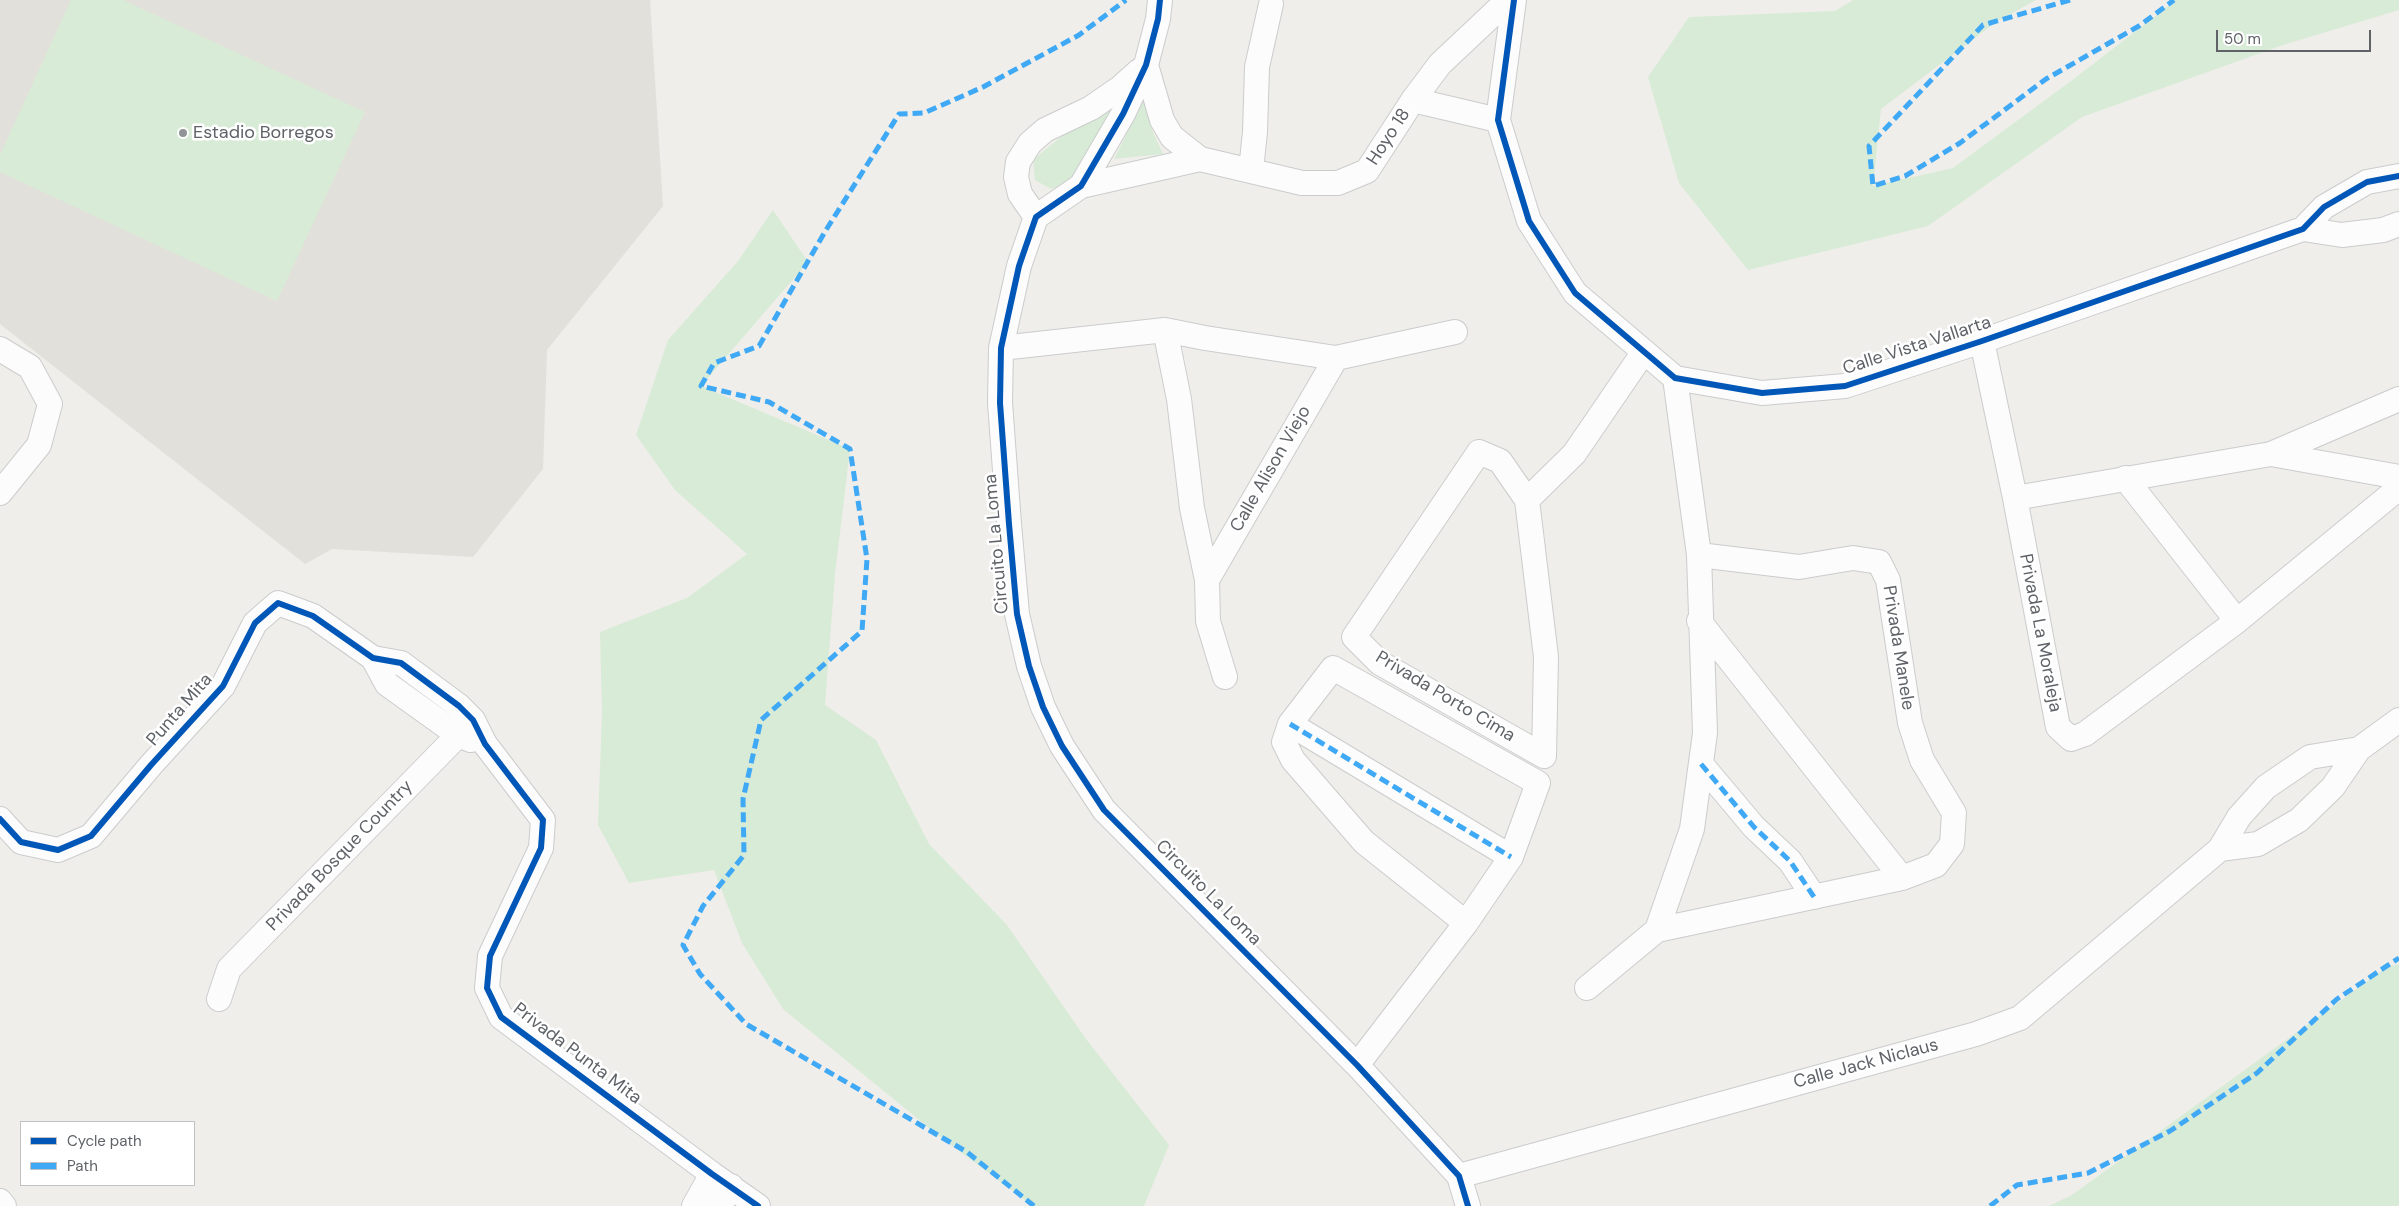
<!DOCTYPE html>
<style>
body{margin:0}
#map{position:relative;width:2399px;height:1206px;overflow:hidden;background:#efeeea;font-family:"DM Sans",sans-serif}
canvas{display:block}
.legend{position:absolute;left:20px;top:1121px;width:175px;height:65px;box-sizing:border-box;background:#fff;border:1px solid #bfc1c3;margin:0;padding:6px 9px;list-style:none;font-size:15px;color:#5f6368}
.legend li{display:flex;align-items:center;gap:10px;height:25px}
.legend b{width:25px;border:1px solid #bfc1c3}
.scale{position:absolute;left:2216px;top:30px;width:155px;height:22px;box-sizing:border-box;border:2px solid #5f6368;border-top:0;padding-left:6px;font-size:15px;line-height:18px;white-space:nowrap;color:#5f6368;-webkit-text-stroke:4px #fff;paint-order:stroke}
</style>
<div id="map">
<canvas width="2399" height="1206"></canvas>
<ul class="legend">
<li><b style="height:6px;background:#0057b8"></b>Cycle path</li>
<li><b style="height:6px;background:#3fa9f5"></b>Path</li>
</ul>
<div class="scale">50 m</div>
</div>
<script>
const g = document.querySelector('canvas').getContext('2d');
g.lineJoin = 'round';
function fill(path, color) {
  g.fillStyle = color;
  g.fill(path, 'evenodd');
}
function poly(rows) {
  const path = new Path2D();
  for (const r of rows) {
    path.moveTo(r[0], r[1]);
    for (let i = 2; i < r.length; i += 2) path.lineTo(r[i], r[i + 1]);
  }
  return path;
}
function trace(path, color, width, dash) {
  g.strokeStyle = color;
  g.lineWidth = width;
  g.lineCap = dash ? 'butt' : 'round';
  g.setLineDash(dash || []);
  g.stroke(path);
}
function label(font, color, halo, rows, align = 'center') {
  g.font = font + ' "DM Sans",sans-serif';
  g.lineWidth = 5;
  g.setLineDash([]);
  g.textBaseline = 'middle';
  g.strokeStyle = halo;
  g.fillStyle = color;
  for (const [text, x, y, turn = 0] of rows) {
    g.save();
    g.translate(x, y);
    g.rotate((+turn || 0) * Math.PI / 180);
    g.textAlign = isNaN(turn) ? turn : align;
    if (halo) g.strokeText(text, 0, 0);
    g.fillText(text, 0, 0);
    g.restore();
  }
}
fill(poly([
 [0,0,650,0,663,206,547,350,543,469,473,557,332,549,305,564,0,324]
]), '#e2e0da');
fill(poly([
 [71,0,123,0,365,112,277,301,0,172,0,155],
 [1853,0,2036,0,1996,22,1881,109,1873,186,1953,168,2075,78,2176,0,2399,0,2399,10,2283,45,2082,117,1928,226,1748,270,1679,183,1648,77,1689,17,1835,11],
 [1147,93,1151,128,1163,154,1114,159],
 [1123,99,1072,180,1062,186,1051,189,1035,180,1033,160,1063,135],
 [773,210,808,262,701,386,850,449,835,574,825,705,876,740,929,844,1007,925,1086,1039,1169,1145,1144,1206,1033,1206,939,1136,783,1009,742,943,714,870,629,883,598,825,602,712,600,632,687,598,747,554,675,490,636,435,668,340,738,261],
 [2399,964,2399,1206,2049,1206,2072,1195,2387,967]
]), '#d8ebd6');
const minor = poly([
 [1160,0,1158,19,1146,65,1123,114,1081,186,1036,217,1019,266,1001,348,1000,403,1009,524,1017,614,1029,666,1043,707,1062,746,1104,810,1357,1065,1459,1176,1468,1206],
 [1514,0,1498,120,1529,221,1575,293,1675,378,1762,393,1845,386,1982,341,2303,229,2324,207,2367,182,2399,176],
 [1146,65,1162,120,1172,137,1200,159],
 [1413,100,1498,120],
 [1251,170,1255,132,1257,67,1271,4],
 [1081,186,1200,159,1302,183,1338,183,1367,171,1413,100,1440,64,1508,0],
 [1036,217,1020,194,1016,177,1018,162,1030,143,1045,130,1091,108,1120,88,1139,71],
 [2303,229,2342,235,2383,230,2399,224],
 [1165,330,1179,399,1192,508,1207,580,1208,621,1225,677],
 [1982,341,2015,498,2058,727,2071,739,2085,734,2237,621,2399,488],
 [1001,348,1165,330,1205,338,1336,358,1455,332],
 [0,349,30,367,50,404,39,445,0,493],
 [1479,452,1500,461,1527,500,1546,657,1544,756,1380,663,1354,637,1479,452],
 [2271,454,2399,399],
 [2125,478,2237,621],
 [2015,498,2271,454,2399,477],
 [1527,500,1574,454,1643,353],
 [1207,580,1336,358],
 [1699,621,1902,878],
 [373,658,387,684,458,735,471,740],
 [1290,724,1511,857],
 [1701,764,1754,827,1790,861,1814,897],
 [0,819,21,842,58,850,91,836,151,765,223,686,255,623,278,603,313,616,373,658,401,663,459,706,473,720,485,744,543,820,541,848,490,956,487,988,501,1017,712,1174,758,1206],
 [2220,849,2258,844,2299,820,2333,787,2359,749,2399,720],
 [1657,930,1692,829,1705,733,1699,555,1675,378],
 [1587,988,1657,930,1902,878,1936,865,1952,844,1954,813,1922,760,1910,723,1888,580,1879,562,1853,558,1799,567,1699,555],
 [219,999,229,969,473,720],
 [1357,1065,1466,923,1511,857,1538,783,1333,668,1290,724,1284,742,1293,760,1364,842,1466,923],
 [1459,1176,1976,1034,2020,1018,2220,849,2239,817,2266,787,2310,757,2359,749],
 [0,1201,4,1206],
 [694,1206,712,1174],
 [720,1206,731,1186]
]);
trace(minor, '#cbcccc', 26);
trace(minor, '#fdfcfc', 24);
trace(poly([
 [2070,0,1983,25,1869,146,1873,186,1905,176,1960,143,2046,79,2139,26,2174,0],
 [1290,724,1511,857],
 [1701,764,1754,827,1790,861,1814,897],
 [1034,1206,967,1152,746,1024,700,974,683,945,703,906,744,855,743,799,761,720,862,631,867,559,850,449,769,402,701,386,714,363,759,346,826,230,899,114,924,113,983,87,1079,35,1126,0],
 [1990,1206,2017,1185,2088,1173,2170,1131,2257,1073,2337,999,2399,958]
]), '#3fa9f5', 5, [10, 5]);
trace(poly([
 [1160,0,1158,19,1146,65,1123,114,1081,186,1036,217,1019,266,1001,348,1000,403,1009,524,1017,614,1029,666,1043,707,1062,746,1104,810,1357,1065,1459,1176,1468,1206],
 [1514,0,1498,120,1529,221,1575,293,1675,378,1762,393,1845,386,1982,341,2303,229,2324,207,2367,182,2399,176],
 [0,819,21,842,58,850,91,836,151,765,223,686,255,623,278,603,313,616,373,658,401,663,459,706,473,720,485,744,543,820,541,848,490,956,487,988,501,1017,712,1174,758,1206]
]), '#0057b8', 6);
for (const [x, y, r, color] of [
 [183,133,5,"#919496"]
]) {
  const dot = new Path2D();
  dot.arc(x, y, r, 0, 2 * Math.PI);
  g.fillStyle = color;
  g.fill(dot);
  trace(dot, '#fff', 2);
}
label('18px', '#5f6368', '#fff', [
 ["Estadio Borregos",193,133]
], 'left');
label('18px', '#5f6368', '#fff', [
 ["Hoyo 18",1389,137,-57],
 ["Calle Vista Vallarta",1917,346,-18],
 ["Calle Alison Viejo",1271,469,-60],
 ["Circuito La Loma",997,544,-95],
 ["Privada La Moraleja",2040,633,79],
 ["Privada Manele",1898,648,81],
 ["Privada Porto Cima",1445,697,31],
 ["Punta Mita",180,710,-49],
 ["Privada Bosque Country",340,856,-46],
 ["Circuito La Loma",1208,893,45],
 ["Privada Punta Mita",577,1054,37],
 ["Calle Jack Niclaus",1866,1064,-15]
]);
</script>
